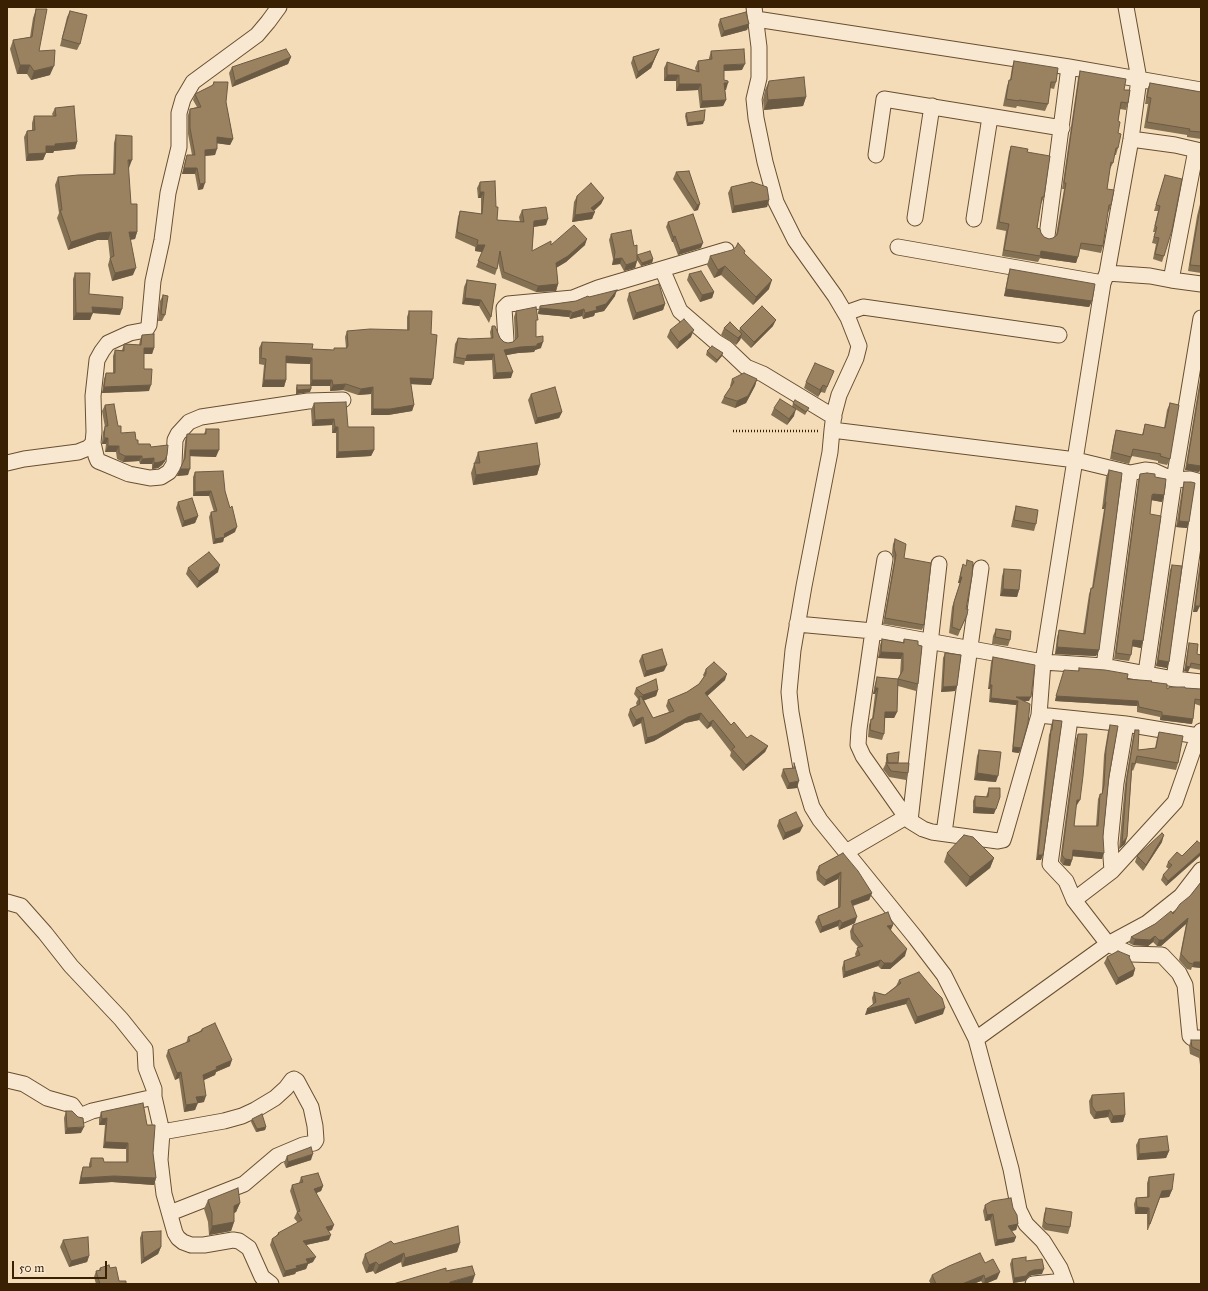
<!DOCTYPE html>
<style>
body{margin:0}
#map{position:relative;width:1208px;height:1291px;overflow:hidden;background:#f4dcb8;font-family:"IM FELL Great Primer",serif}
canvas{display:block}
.frame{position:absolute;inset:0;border:8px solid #392003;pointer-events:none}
.scale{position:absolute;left:12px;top:1261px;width:95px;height:18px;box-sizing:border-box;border:2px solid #392003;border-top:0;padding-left:5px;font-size:12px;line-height:14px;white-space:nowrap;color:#392003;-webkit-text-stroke:3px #f8e8d1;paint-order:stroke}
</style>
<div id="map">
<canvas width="1208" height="1291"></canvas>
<div class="frame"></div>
<div class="scale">50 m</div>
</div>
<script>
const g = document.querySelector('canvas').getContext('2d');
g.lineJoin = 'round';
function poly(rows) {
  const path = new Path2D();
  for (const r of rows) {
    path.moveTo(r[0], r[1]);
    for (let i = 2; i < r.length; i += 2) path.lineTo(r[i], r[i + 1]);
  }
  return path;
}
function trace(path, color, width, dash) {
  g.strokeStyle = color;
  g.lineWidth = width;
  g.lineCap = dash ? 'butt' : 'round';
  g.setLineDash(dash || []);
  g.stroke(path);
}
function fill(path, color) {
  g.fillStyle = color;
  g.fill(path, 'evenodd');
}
const street = poly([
 [754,7,759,47,759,78,754,99,756,118,765,162,776,202,795,240,835,296,848,318,859,346,856,358,839,395,834,414,832,430,830,452,804,586,793,650,789,692,791,712,802,774,812,807,820,820,915,937,944,975,976,1039,1011,1169,1019,1210,1026,1224,1043,1241,1060,1268,1066,1284],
 [756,19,1069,67,1201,90],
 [1131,139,1175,145,1201,151],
 [876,155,884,99,1062,128],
 [915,218,932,106],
 [974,219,990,117],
 [1047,236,1069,67],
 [898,247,1103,283],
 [662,269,680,311,716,342,726,348,746,367,763,374,834,417],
 [1107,273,1150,276,1171,280,1201,284],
 [1171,280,1196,150],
 [846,313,863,307,1059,335],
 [506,340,504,308,508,304,573,298,598,288,726,250],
 [832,430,1076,460,1130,473,1145,470,1154,471,1174,480,1190,479,1201,482],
 [93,443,96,456,98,461,103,463,129,474,150,478,161,477,169,472,174,464,175,440,178,434,189,422,201,417,308,401,343,400],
 [7,463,24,459,78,452,88,448,93,443,94,432,93,396,97,360,102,351,108,343,130,333,146,330,149,325,153,281,162,240,168,193,179,147,179,113,183,99,193,82,257,35,268,22,279,7],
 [885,559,873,631,859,729,858,745,863,756,906,817],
 [797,624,873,631,1043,662,1104,666,1174,679,1201,682],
 [1104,666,1130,473],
 [1146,673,1174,480,1201,318],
 [1174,679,1201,491],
 [1039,715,1126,724,1198,736],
 [1070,719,1050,864,1066,881,1074,900,1108,944,1131,954,1162,955,1179,973,1185,985,1190,1036,1192,1038,1201,1038],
 [910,821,939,564],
 [944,833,981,568],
 [846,852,906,817,910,821,923,829,932,832,998,841,1003,840,1005,834,1039,715,1043,662,1103,283,1107,273,1131,139,1139,79,1126,7],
 [1112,871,1110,843,1116,783,1126,724],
 [1074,900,1112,871,1175,802,1198,736,1201,731],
 [7,902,21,906,45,933,71,966,121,1019,145,1049,146,1068,154,1089,154,1097,162,1132,160,1160,164,1194,175,1233,178,1238,183,1242,191,1245,204,1245,233,1240,239,1241,249,1248,262,1277,271,1284],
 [976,1039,1108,944,1147,923,1181,896,1201,870],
 [7,1080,24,1084,47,1098,72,1105,80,1116,92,1111,154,1097],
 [162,1132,224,1121,242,1116,255,1110,275,1098,286,1088,292,1080,294,1079,297,1081,311,1107,315,1126,316,1140,314,1143,303,1145,277,1156,244,1184,170,1213],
 [1033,1284,1065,1281]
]);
trace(street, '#684f30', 17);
trace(poly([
 [733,431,819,431]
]), '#392003', 2.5, [1, 2]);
trace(street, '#f8e8d1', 15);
fill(poly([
 [36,9,39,51,50,75,31,80,27,74,17,74,10,49,13,40,30,37,33,18],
 [70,11,80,44,77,50,60,46,67,17],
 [720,19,749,24,747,30,721,37,718,25],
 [659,49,651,68,636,79,631,63,633,57],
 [711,51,742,70,724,71,724,80,726,90,725,90,726,100,723,106,700,108,698,90,676,91,676,81,664,81,664,68,667,62,696,71,695,68,698,61,709,60,709,58],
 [291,57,288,64,232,87,229,73,232,67],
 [1014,61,1056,82,1054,89,1050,88,1048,104,1045,111,1017,106,1016,108,1003,106,1007,86,1009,80,1010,80,1012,67],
 [1080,71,1124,90,1128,103,1126,110,1120,109,1118,121,1118,148,1116,155,1114,155,1113,163,1110,169,1107,189,1111,205,1109,212,1108,211,1103,246,1101,253,1080,249,1076,263,1040,258,1038,262,1002,256,1006,231,996,229,1009,152,1011,146,1027,152,1044,197,1041,204,1041,203,1037,228,1044,237,1049,239,1053,238,1056,235,1064,189,1062,189,1078,78],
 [769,81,806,97,803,106,764,110,763,100,765,90],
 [214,82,226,102,233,139,230,145,217,143,215,155,205,156,203,189,198,190,195,174,182,174,185,161,187,155,192,155,188,134,188,115,190,109,197,107,193,100,195,94,212,86],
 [1150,83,1201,92,1201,139,1187,137,1187,135,1144,128,1148,104,1145,104,1147,90],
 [55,108,77,142,75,149,54,151,53,153,46,153,43,160,26,161,24,137,27,131,32,130,32,123,34,116,53,116,52,114],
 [686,113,703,124,687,126,685,116],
 [116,135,137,232,135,239,130,240,133,275,112,281,108,265,110,258,108,240,97,240,68,250,57,218,59,213,55,185,58,177,113,174,114,143],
 [689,171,698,210,694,211,673,179,676,172],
 [1165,175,1164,256,1162,262,1153,259,1156,244,1152,243,1155,232,1153,232,1158,211,1154,211],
 [480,182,496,207,497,220,520,222,519,217,522,210,546,225,534,227,532,251,551,245,585,245,566,262,556,268,558,284,556,291,536,292,502,278,498,262,497,269,495,275,476,267,482,252,475,251,475,247,455,238,458,217,460,211,481,214,481,198,478,198,477,188],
 [731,187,769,200,767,207,732,213,728,193],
 [577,196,604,198,601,204,594,211,592,219,572,222,574,202],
 [1201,200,1201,273,1188,271,1197,216],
 [668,222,701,248,678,255,673,242,672,242,666,227],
 [611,234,634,246,637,255,653,259,652,263,641,266,637,260,635,268,624,271,620,264,612,265,613,259,609,240],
 [744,254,769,289,753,305,721,275,714,278,707,265,710,256],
 [1010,269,1092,301,1089,307,1004,296,1008,275],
 [75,273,89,294,120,315,92,313,90,320,73,320,73,279],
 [689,274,714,292,712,298,700,302,687,280],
 [467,280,496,284,491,317,489,323,479,306,462,304,464,287],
 [629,293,665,304,663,310,633,320,627,300],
 [163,295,165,315,162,321,158,321,160,301],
 [615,296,604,311,595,313,594,316,583,319,582,316,570,319,569,317,538,314,538,312,540,306,576,301,589,297],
 [409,311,431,385,411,384,414,405,412,411,388,415,371,415,371,394,358,395,343,390,330,391,330,386,311,386,310,392,296,394,296,388,297,385,310,385,310,364,286,363,286,380,284,387,262,387,264,365,259,364,259,348,262,342,312,349,334,350,334,348,346,348,345,337,347,331,407,330,407,317],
 [516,311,536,326,536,337,541,348,535,350,534,352,518,353,506,355,511,378,493,379,492,360,465,361,464,365,453,363,455,344,458,338,469,339,491,339,490,332,492,326,500,338,504,342,508,343,513,342,515,340,514,317],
 [773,326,751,348,741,338,740,340,736,345,721,335,724,328,739,331,740,328],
 [670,330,691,337,677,349,667,337],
 [142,335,154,348,152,354,144,354,144,369,149,391,102,393,104,379,106,373,113,373,113,356,115,350,122,350,124,344,139,345,140,340],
 [707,351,722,356,716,363,706,355],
 [1201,373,1201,471,1200,471,1199,472,1185,470],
 [831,377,825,393,821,392,818,397,804,388,806,382],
 [732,379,757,379,755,386,746,403,735,408,721,403,724,397,731,387,730,386],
 [531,394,562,412,559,418,535,424,528,400],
 [314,403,348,427,374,450,371,456,336,458,336,433,332,433,332,425,312,426,311,410],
 [793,403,809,408,805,415,792,407],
 [1170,403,1170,459,1167,465,1158,463,1158,461,1132,456,1129,464,1110,459,1114,437,1116,430,1142,435,1145,424,1164,428,1167,410],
 [105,405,121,433,136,440,138,444,151,447,165,461,162,465,158,468,152,469,152,464,140,464,139,461,123,462,117,459,116,452,105,452,106,444,102,444,102,442,103,432,105,427,102,411],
 [774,408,794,416,787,425,771,415],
 [206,429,216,457,190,456,188,475,177,476,183,463,185,441,187,434,204,434],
 [478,452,540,465,537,475,473,485,471,473],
 [1109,470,1099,650,1096,656,1055,654,1057,637,1059,630,1083,634,1089,594,1091,588,1092,588,1094,573,1104,509,1102,509,1106,477],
 [195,472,225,491,235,532,224,538,223,542,213,544,209,517,211,512,214,512,209,496,193,496,193,477],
 [1140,474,1164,495,1162,502,1151,500,1150,514,1143,641,1141,648,1132,646,1131,655,1129,661,1114,659,1138,481],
 [1184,482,1189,522,1187,528,1176,527,1182,489],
 [178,502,198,516,195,523,182,527,176,508],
 [1016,506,1036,524,1034,531,1011,527,1014,513],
 [895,539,924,625,922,630,883,624,894,560,892,553,893,544],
 [1201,554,1201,596,1197,612,1193,612],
 [963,564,966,609,964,621,958,636,949,633,952,607,960,583,958,583,961,570],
 [1172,565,1169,662,1167,668,1156,666,1170,570],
 [188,568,218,572,197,588,186,574],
 [1004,569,1019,590,1017,597,1000,596,1002,576],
 [996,629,1010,640,1008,646,992,644,993,636],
 [882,639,903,642,904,639,918,684,916,691,898,686,897,712,894,718,885,718,884,734,882,740,868,737,869,725,871,719,872,719,875,694,873,694,875,684,877,677,898,679,900,674,901,659,878,658,880,645],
 [1189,643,1197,654,1201,655,1201,670,1190,668,1188,672,1184,671,1188,647],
 [945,653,957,686,955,691,941,692,943,658],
 [642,655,664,671,644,677,639,661],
 [993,657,1029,701,1025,701,1021,748,1019,753,1012,752,1016,705,989,702,990,689,988,689,991,662],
 [1079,668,1127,679,1151,682,1167,689,1185,688,1201,689,1201,706,1195,704,1192,724,1160,720,1160,717,1137,712,1137,706,1055,701,1063,675,1078,671],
 [706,669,725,680,707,696,731,725,747,738,768,746,765,752,743,771,730,756,731,752,711,726,707,729,699,720,685,723,654,741,645,744,641,723,633,727,628,715,630,709,637,706,636,703,638,699,634,694,636,688,658,690,656,696,644,700,653,718,669,712,666,706,668,700,687,692,699,684,704,677,703,675],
 [1053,720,1062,721,1041,860,1036,860,1049,735,1050,732,1051,725],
 [1110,725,1109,776,1103,836,1102,859,1072,856,1072,860,1070,866,1063,865,1060,861,1076,739,1078,734,1077,805,1076,805,1074,826,1096,826,1098,799,1100,794,1102,794,1102,791,1104,755,1108,731],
 [1135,730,1138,750,1155,748,1157,738,1159,732,1178,763,1176,770,1136,763,1133,771,1132,770,1127,837,1125,844,1119,849,1125,784,1133,736],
 [979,750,996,782,974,780,977,756],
 [887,754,908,773,906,780,889,777,883,769,886,763,886,757],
 [794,763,797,788,787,789,781,776,783,769,793,768],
 [989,788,994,814,973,813,973,801,975,796,986,797],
 [779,820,800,832,783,840,777,826],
 [1162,842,1143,871,1135,862,1137,856],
 [1201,844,1201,855,1166,886,1161,880,1163,875,1169,869,1166,867,1168,862,1182,856],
 [843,853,872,893,869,900,853,906,855,923,839,930,838,926,820,933,815,922,818,916,838,908,838,879,824,886,817,880,816,872,819,866],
 [947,853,994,858,990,868,966,887,944,862],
 [1201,882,1201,968,1192,967,1191,970,1187,969,1179,960,1186,924,1161,946,1157,946,1153,942,1148,946,1133,945,1129,943,1131,937,1173,914,1190,896],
 [853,925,893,925,891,930,905,956,890,969,881,969,878,966,843,978,842,968,844,961,856,957,855,954,858,947,851,939,850,931],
 [1130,956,1129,958,1135,969,1133,976,1116,985,1104,963,1107,957],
 [899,980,943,1014,915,1024,906,1004,865,1015,873,1005,872,998,874,992,885,995,896,986],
 [202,1029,230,1066,216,1072,215,1075,203,1080,204,1102,197,1103,195,1110,184,1112,179,1078,175,1080,166,1056,168,1050,186,1043,188,1037,200,1031],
 [1191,1040,1201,1040,1201,1065,1200,1065,1199,1058,1190,1054,1189,1046],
 [1092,1095,1125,1115,1123,1122,1111,1123,1108,1117,1094,1119,1090,1113,1089,1101],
 [66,1111,81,1133,65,1134,64,1118],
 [101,1112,147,1125,153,1153,156,1178,154,1185,112,1182,79,1184,81,1173,83,1167,89,1167,89,1164,91,1158,104,1162,126,1162,126,1149,103,1148,105,1125,99,1125,99,1119],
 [252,1119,266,1127,265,1130,256,1132,251,1122],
 [1139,1139,1169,1151,1166,1158,1137,1160,1136,1145],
 [287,1156,311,1160,286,1168,284,1163],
 [301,1177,323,1186,321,1191,316,1193,332,1230,329,1231,329,1240,306,1245,313,1262,308,1264,306,1269,296,1272,295,1274,283,1277,270,1245,272,1239,277,1235,278,1233,298,1223,294,1218,297,1212,290,1191,292,1185,299,1183],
 [1149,1177,1172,1190,1169,1197,1160,1198,1148,1230,1147,1230,1147,1214,1135,1214,1134,1204,1136,1198,1147,1197,1147,1183],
 [208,1200,240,1203,236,1212,234,1213,234,1222,231,1231,209,1235,208,1222,204,1209],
 [985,1205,1013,1208,1018,1224,1016,1230,1012,1231,1016,1237,1014,1242,995,1246,990,1220,985,1221,983,1211],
 [1046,1208,1070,1227,1068,1234,1045,1230,1042,1227,1044,1214],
 [142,1232,161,1247,158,1254,141,1264,140,1238],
 [63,1240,89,1256,87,1262,69,1267,60,1247],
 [460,1243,457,1252,402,1267,401,1262,375,1274,373,1271,366,1273,362,1263,365,1254,394,1244],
 [1012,1259,1026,1261,1042,1274,1032,1275,1028,1277,1025,1281,1013,1283,1010,1264],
 [985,1263,997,1279,985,1284,983,1284,981,1281,973,1284,931,1284,929,1281,932,1275],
 [100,1268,110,1268,119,1281,126,1284,96,1284,94,1277,96,1271,99,1270]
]), '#847053');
fill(poly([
 [749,24,747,30,721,37,724,31],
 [659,49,651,68,636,79,638,72],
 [291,57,288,64,232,87,235,81],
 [745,64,742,70,722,71,724,65],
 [20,65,30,65,27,74,17,74],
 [54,66,50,75,31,80,34,71],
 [667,75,679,75,676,81,664,81],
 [724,83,728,83,726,90,722,90],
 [679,84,701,84,698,90,676,91],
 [806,97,803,106,764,110,768,100],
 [726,100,723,106,700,108,702,101],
 [704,121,703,124,687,126,688,123],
 [217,137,233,139,230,145,214,143],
 [77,142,75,149,54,151,53,153,43,153,46,146,55,144],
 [217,149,215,155,203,156,205,150],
 [46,153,43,160,26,161,28,154],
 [128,160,132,160,129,168],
 [184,168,197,168,195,174,182,174],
 [205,183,203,189,198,190,200,184],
 [480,192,484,192,481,198,478,198],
 [604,198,601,204,591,213,595,212,592,219,572,222,575,215,591,208],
 [769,200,767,207,732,213,734,206],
 [700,204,698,210,694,211,697,205],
 [548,219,546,225,532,227,534,221],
 [111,232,108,240,97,240,68,250,71,242,99,233],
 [129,232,137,232,135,239,126,240],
 [675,236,673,242,672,242,673,237],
 [587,239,585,245,566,262,554,269,556,263],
 [703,243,701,248,678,255,680,250],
 [477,245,485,245,482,252,475,251],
 [1041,251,1078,257,1076,263,1040,258],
 [622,258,620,264,612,265,614,259],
 [653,259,652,263,641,266,642,263],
 [637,261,635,268,624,271,626,265],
 [725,266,721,275,714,278,718,270],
 [136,268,133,275,112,281,115,273],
 [772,280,769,289,753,305,756,297],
 [558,284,556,291,536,292,538,286],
 [1006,289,1092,301,1089,307,1004,296],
 [617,290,615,296,604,311,595,313,594,316,583,319,585,313,596,307],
 [714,292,712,298,700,302,702,295],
 [465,298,481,300,479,306,462,304],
 [665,304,663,310,633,320,636,313],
 [92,307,122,309,120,315,93,313,90,320,73,320,76,313],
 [540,308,571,311,569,317,538,314],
 [584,309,582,316,570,319,572,313],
 [776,320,773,326,751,348,754,342],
 [694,330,691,337,677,349,679,342],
 [742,334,740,340,736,345,738,338],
 [543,342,541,348,535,350,534,352,518,353,502,356,504,350],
 [144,348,154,348,152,354,142,354],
 [723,353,722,356,716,363,717,360],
 [494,354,492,360,465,361,467,355],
 [286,356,312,358,310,364,284,363],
 [513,372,511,378,493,379,496,373],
 [410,378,433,379,431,385,408,384],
 [757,379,755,386,746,403,735,408,737,401],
 [264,380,286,380,284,387,262,387],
 [312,380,332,380,330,386,310,386],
 [346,384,343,390,330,391,333,385],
 [151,385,149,391,102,393,104,387],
 [823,385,821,392,818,397,820,390],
 [373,387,371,394,358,395,361,389],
 [311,389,310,392,296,394,297,390],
 [414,405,412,411,388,415,371,415,373,409],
 [796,409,794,416,787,425,789,419],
 [562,412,559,418,535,424,537,418],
 [334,419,332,425,312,426,315,420],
 [335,427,338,427,336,433,332,433],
 [105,438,108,438,106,444,102,444],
 [108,446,119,446,116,452,105,452],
 [190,450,219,450,216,457,187,456],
 [374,450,371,456,336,458,338,452],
 [167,455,165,461,162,465,158,468,152,469,154,463],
 [125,456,142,456,139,461,123,462],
 [154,458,152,464,140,464,142,459],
 [1187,464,1201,466,1199,472,1185,470],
 [540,465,537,475,473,485,476,475],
 [180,469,190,469,188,475,177,476],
 [211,491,209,496,193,496,195,492],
 [1153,494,1164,495,1162,502,1151,500],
 [1105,502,1106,502,1104,509,1102,509],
 [198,516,195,523,182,527,184,521],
 [1179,521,1189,522,1187,528,1176,527],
 [237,527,235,532,224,538,223,542,213,544,215,539],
 [220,565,218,572,197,588,199,581],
 [960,577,962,577,960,583,958,583],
 [1003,589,1019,590,1017,597,1000,596],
 [1195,606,1200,606,1197,612,1193,612],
 [1133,640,1143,641,1141,648,1131,646],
 [1057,647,1099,650,1096,656,1055,654],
 [881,652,903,653,901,659,878,658],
 [1158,660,1169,662,1167,668,1156,666],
 [667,665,664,671,644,677,646,671],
 [1186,666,1190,667,1188,672,1184,671],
 [727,674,725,680,703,700,705,693],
 [990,685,992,685,990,689,988,689],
 [957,686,955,691,941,692,943,687],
 [875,688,878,688,875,694,873,694],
 [658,690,656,696,640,702,643,695],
 [1056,696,1138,701,1137,706,1055,701],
 [1016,697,1031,697,1029,701,1018,701,1016,705,989,702,991,698],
 [885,712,897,712,894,718,883,718],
 [701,713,699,720,685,723,654,741,645,744,647,738,688,717],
 [1162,715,1193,719,1192,724,1160,720],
 [643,717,641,723,633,727,636,720],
 [713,720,711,726,707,729,709,723],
 [768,746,765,752,743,771,746,765],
 [1013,747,1021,748,1019,753,1012,752],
 [977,773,998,776,996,782,974,780],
 [799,781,797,788,787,789,789,783],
 [1077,800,1080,800,1077,805,1075,806],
 [975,807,996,809,994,814,973,813],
 [803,826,800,832,783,840,785,833],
 [1164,835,1162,842,1143,871,1146,865],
 [1127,837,1125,844,1119,849,1122,843],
 [1073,850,1104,853,1102,859,1071,856],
 [1201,852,1201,855,1166,886,1168,881],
 [1038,855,1043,855,1041,860,1036,860],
 [994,858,990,868,966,887,970,877],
 [1065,859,1072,860,1070,866,1063,865],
 [841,872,838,879,824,886,826,880],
 [872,893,869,900,848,907,851,901],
 [857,917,855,923,839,930,842,923],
 [1188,918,1186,924,1161,946,1157,946,1159,940],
 [840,920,838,926,820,933,822,927],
 [893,925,890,931,887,926],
 [1155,936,1153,942,1148,946,1133,945,1135,939],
 [907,949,905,956,890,969,881,969,884,963],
 [881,960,878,966,843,978,845,972],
 [1194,962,1201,962,1201,968,1192,967],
 [1135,969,1133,976,1116,985,1118,978],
 [909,998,906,1004,865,1015,867,1009],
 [945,1008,943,1014,915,1024,917,1017],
 [232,1060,230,1066,216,1072,215,1075,200,1082,203,1075,216,1067],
 [181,1072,179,1078,175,1080,177,1073],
 [206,1096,204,1102,194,1104,196,1097],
 [198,1103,195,1110,184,1112,186,1105],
 [1110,1110,1108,1117,1094,1119,1096,1112],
 [1125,1115,1123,1122,1111,1123,1113,1116],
 [107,1118,105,1125,99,1125,102,1119],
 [84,1127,81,1133,65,1134,67,1128],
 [266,1127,265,1130,256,1132,257,1129],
 [105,1142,128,1143,126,1149,103,1148],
 [1169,1151,1166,1158,1137,1160,1139,1154],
 [313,1154,311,1160,286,1168,288,1162],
 [114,1176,156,1178,154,1185,112,1182,79,1184,81,1178],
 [323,1186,321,1191,312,1195,314,1189],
 [1172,1190,1169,1197,1160,1198,1162,1191],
 [240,1203,236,1212,230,1215,234,1206],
 [1137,1207,1149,1208,1147,1214,1135,1214],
 [993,1214,990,1220,985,1221,987,1215],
 [234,1222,231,1231,209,1235,212,1226],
 [1018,1224,1016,1230,1006,1232,1008,1226],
 [334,1225,332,1230,324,1232,326,1227],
 [331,1235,329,1240,301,1246,303,1241],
 [1016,1237,1014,1242,995,1246,997,1240],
 [460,1243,457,1252,402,1267,405,1258],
 [161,1247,158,1254,141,1264,144,1258],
 [404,1253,401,1262,375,1274,379,1265],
 [89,1256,87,1262,69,1267,71,1261],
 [316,1257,313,1262,308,1264,306,1269,296,1272,295,1274,283,1277,285,1271,296,1266,306,1259],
 [376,1262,373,1271,366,1273,369,1265],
 [1044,1269,1042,1274,1032,1275,1028,1277,1025,1281,1013,1283,1014,1278,1034,1270],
 [1000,1272,997,1279,985,1284,984,1284,985,1279],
 [475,1275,472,1284,448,1284,450,1282],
 [984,1275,981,1281,973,1284,951,1284]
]), '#6c5b44');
const building = poly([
 [36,9,47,9,39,51,55,50,54,66,34,71,30,65,20,65,13,40,32,37,36,9],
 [70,11,87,15,80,44,62,39,70,11],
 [746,12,749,24,724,31,720,19,746,12],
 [286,49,291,57,235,81,232,67,286,49],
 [659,49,653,61,638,72,633,57,659,49],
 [744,49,745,64,724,65,724,80,728,81,728,83,724,83,726,100,702,101,701,84,679,84,679,75,667,75,667,62,699,72,698,61,712,59,711,51,744,49],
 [1014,61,1058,68,1056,82,1051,82,1048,104,1019,100,1019,101,1006,99,1009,80,1011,80,1014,61],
 [1080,71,1126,79,1124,90,1130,90,1128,103,1121,102,1118,121,1120,122,1118,133,1121,134,1118,148,1116,148,1113,163,1111,162,1107,189,1114,190,1111,205,1109,205,1103,246,1081,243,1078,257,1041,251,1040,256,1004,250,1009,224,999,222,1011,146,1028,149,1027,152,1050,156,1044,197,1042,197,1037,228,1040,229,1041,233,1044,237,1049,239,1053,238,1057,235,1058,231,1066,183,1064,183,1080,71],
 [804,77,806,97,768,100,767,90,769,81,804,77],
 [214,82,228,82,226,102,233,139,217,137,217,149,205,150,205,183,200,184,197,168,184,168,187,155,195,155,190,128,190,109,201,107,195,94,213,85,214,82],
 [1150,83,1201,92,1201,132,1189,131,1190,129,1147,122,1151,98,1147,97,1150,83],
 [74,106,77,142,55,144,55,146,46,146,46,153,28,154,27,131,35,130,34,116,56,116,55,108,74,106],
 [705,110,704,121,688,123,686,113,705,110],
 [116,135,132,136,132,160,128,160,131,204,137,204,137,232,129,232,136,268,115,273,110,258,114,256,111,232,99,233,71,242,60,210,62,210,58,177,78,175,115,174,116,135],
 [689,171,700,204,697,205,676,172,689,171],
 [1165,175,1182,179,1172,230,1164,256,1155,254,1159,238,1154,237,1157,227,1155,226,1160,206,1156,205,1165,175],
 [495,181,496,207,498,207,497,220,524,222,522,210,546,207,548,219,534,221,532,251,551,241,551,245,574,225,587,239,568,256,556,263,558,284,538,286,504,272,500,251,497,269,478,261,485,245,477,245,478,240,457,232,460,211,482,214,484,192,480,192,480,182,495,181],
 [752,182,767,187,769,200,734,206,731,187,752,182],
 [591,183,604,198,591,208,595,212,575,215,577,196,591,183],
 [1201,203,1201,266,1190,265,1201,203],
 [693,214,703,243,680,250,675,236,673,237,668,222,693,214],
 [631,230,634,246,637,245,637,261,626,265,622,258,614,259,615,252,611,234,631,230],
 [738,243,745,251,744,253,772,280,756,297,725,266,718,270,710,256,732,250,736,247,738,243],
 [650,251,653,259,642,263,637,255,650,251],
 [1010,269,1095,284,1092,301,1006,289,1010,269],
 [701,271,714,292,702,295,689,274,701,271],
 [75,273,90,273,89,294,123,297,122,309,92,307,93,313,76,313,75,273],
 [467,280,496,284,491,317,481,300,465,298,467,280],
 [659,284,665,304,636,313,629,293,659,284],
 [617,290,606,304,596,307,597,310,585,313,584,309,572,313,571,311,540,308,540,306,576,301,588,296,589,297,617,290],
 [163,295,168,296,165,315,161,314,163,295],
 [762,306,776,320,754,342,740,328,762,306],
 [536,307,538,320,536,320,536,337,543,336,543,342,537,344,537,346,520,347,504,350,513,372,496,373,494,354,467,355,466,359,455,357,458,338,469,339,493,338,492,326,495,326,500,338,504,342,508,343,513,342,518,337,516,311,536,307],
 [409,311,432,311,431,334,437,335,433,379,410,378,414,405,390,409,373,409,373,387,361,389,346,384,333,385,332,380,312,380,312,358,286,356,286,380,264,380,266,359,261,358,262,342,313,344,312,349,334,350,334,348,347,348,347,346,348,346,347,331,370,329,409,330,409,311],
 [684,319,694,330,679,342,670,330,684,319],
 [730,322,742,334,738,338,724,328,730,322],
 [154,334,154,348,144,348,144,369,152,369,151,385,104,387,106,373,115,373,115,350,124,351,124,344,141,345,142,335,154,334],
 [712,346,723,353,717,360,707,351,712,346],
 [815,363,834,371,827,387,823,385,820,390,806,382,815,363],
 [744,373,757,379,748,396,737,401,724,397,734,382,732,379,744,373],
 [1201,380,1201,466,1187,464,1201,380],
 [297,385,311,385,311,389,297,390,297,385],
 [555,387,562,412,537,418,531,394,555,387],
 [780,399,796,409,789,419,774,408,780,399],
 [795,400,809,408,806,412,793,403,795,400],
 [346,402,348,427,374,427,374,450,338,452,338,427,335,427,334,419,315,420,314,403,346,402],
 [1170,403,1179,405,1170,459,1160,456,1161,454,1133,449,1131,457,1112,452,1116,430,1143,435,1145,424,1165,428,1170,403],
 [114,404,118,426,121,426,121,433,135,432,136,440,138,440,138,444,150,444,151,447,168,445,167,455,165,460,160,462,154,463,154,458,142,459,142,456,125,456,119,453,119,446,108,446,108,438,105,438,104,437,105,426,108,426,105,405,114,404],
 [206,429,219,429,219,450,190,450,190,469,180,469,185,458,187,434,206,434,206,429],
 [537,443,540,465,476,475,474,463,480,463,478,452,537,443],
 [1109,470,1122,473,1099,650,1057,647,1059,630,1085,634,1091,588,1093,588,1097,566,1106,502,1105,502,1109,470],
 [223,471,225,491,230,508,232,506,237,527,224,534,225,537,215,539,211,512,217,511,211,491,195,492,195,472,223,471],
 [1147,473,1155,474,1155,477,1166,479,1164,495,1153,494,1152,495,1150,514,1161,516,1143,641,1133,640,1131,655,1116,653,1140,474,1147,473],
 [1184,482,1191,482,1195,483,1189,522,1179,521,1184,482],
 [192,498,198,516,184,521,178,502,192,498],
 [1016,506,1038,510,1036,524,1014,520,1016,506],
 [895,539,906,544,904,558,931,563,924,625,885,618,896,555,894,548,895,539],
 [209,552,220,565,199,581,188,568,209,552],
 [967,560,973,562,972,576,966,609,968,609,967,615,960,630,952,627,954,602,962,577,960,577,963,564,966,566,967,560],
 [1201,564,1201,596,1200,606,1195,606,1201,564],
 [1172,565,1182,566,1169,662,1158,660,1172,565],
 [1004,569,1021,570,1019,590,1003,589,1004,569],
 [996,629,1011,631,1010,640,995,637,996,629],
 [882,639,904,643,904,639,918,641,918,645,922,646,918,684,898,679,903,670,903,653,881,652,882,639],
 [1189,643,1198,644,1197,654,1201,655,1201,665,1191,663,1190,667,1186,666,1189,643],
 [662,649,667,665,646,671,642,655,662,649],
 [945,653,961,655,957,686,943,687,945,653],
 [993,657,1035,665,1031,697,1016,697,1030,704,1028,723,1021,748,1013,747,1018,701,991,698,992,685,990,685,993,657],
 [714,662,727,674,705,693,731,725,734,722,747,738,751,735,768,746,746,765,732,749,735,747,713,720,709,723,701,713,688,717,657,735,647,738,643,717,636,720,630,709,640,704,639,697,641,696,653,718,674,711,668,700,687,692,699,684,706,674,706,669,714,662],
 [1079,668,1105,670,1128,674,1127,679,1152,681,1151,682,1167,684,1167,689,1169,688,1169,687,1185,687,1185,688,1201,689,1201,700,1195,699,1193,719,1162,715,1162,712,1139,707,1138,701,1056,696,1064,670,1079,671,1079,668],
 [877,677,898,679,897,712,885,712,884,734,870,730,871,719,873,719,878,688,875,688,877,677],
 [656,679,658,690,643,695,636,688,656,679],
 [1053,720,1062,721,1043,855,1038,855,1051,730,1052,730,1053,720],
 [1110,725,1118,726,1109,776,1103,836,1104,853,1073,850,1072,860,1065,859,1062,855,1078,734,1087,734,1083,776,1080,800,1077,800,1074,826,1098,826,1100,794,1102,794,1104,785,1106,749,1110,725],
 [1135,730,1139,730,1138,750,1156,748,1159,732,1183,736,1178,763,1137,756,1135,764,1132,763,1127,837,1122,843,1127,778,1135,730],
 [979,750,1001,752,998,776,977,773,979,750],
 [899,752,898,763,888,763,887,754,899,752],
 [794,763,799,781,789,783,783,769,795,768,794,763],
 [886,763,909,763,908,773,891,771,886,763],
 [989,788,1000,788,1000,797,996,809,975,807,975,796,988,797,989,788],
 [796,812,803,826,785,833,779,820,796,812],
 [1162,833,1164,835,1146,865,1137,856,1162,833],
 [964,835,973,837,994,858,970,877,947,853,964,835],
 [1197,841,1201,844,1201,852,1168,881,1163,875,1172,865,1168,862,1177,852,1182,856,1197,841],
 [843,853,858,871,872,893,851,901,857,917,842,923,840,920,822,927,818,916,840,907,841,872,826,880,819,874,819,866,843,853],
 [1201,882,1201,962,1194,962,1193,964,1189,963,1181,954,1188,918,1163,940,1159,940,1155,936,1150,940,1135,939,1131,937,1155,924,1171,911,1173,914,1180,904,1190,896,1201,882],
 [888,912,893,925,887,926,907,949,892,963,884,963,881,960,845,972,844,961,860,955,857,948,863,946,853,932,853,925,888,912],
 [1118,951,1130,956,1129,957,1135,969,1118,978,1107,957,1118,951],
 [919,972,934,990,942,998,945,1008,917,1017,909,998,867,1009,876,1002,874,992,885,995,901,983,899,980,919,972],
 [215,1023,232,1060,216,1067,217,1069,203,1075,206,1096,196,1097,198,1103,186,1105,181,1072,177,1073,168,1050,190,1041,188,1037,202,1031,202,1029,215,1023],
 [1191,1040,1201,1040,1201,1051,1192,1047,1191,1040],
 [1124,1093,1125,1115,1113,1116,1110,1110,1096,1112,1092,1106,1092,1095,1124,1093],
 [143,1103,147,1125,155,1125,155,1126,153,1153,156,1178,114,1176,81,1178,83,1167,91,1167,91,1158,103,1158,104,1162,128,1162,128,1143,105,1142,107,1118,102,1119,101,1112,143,1103],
 [66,1111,72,1111,78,1117,83,1118,84,1127,67,1128,66,1111],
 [262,1114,266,1127,257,1129,252,1119,262,1114],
 [1167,1136,1169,1151,1139,1154,1139,1139,1167,1136],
 [311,1147,313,1154,288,1162,287,1156,311,1147],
 [318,1173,323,1186,314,1189,334,1225,326,1227,331,1235,303,1241,316,1257,306,1259,308,1263,296,1266,297,1268,285,1271,272,1239,279,1234,278,1233,302,1220,297,1212,300,1211,292,1185,303,1182,301,1177,318,1173],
 [1174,1174,1172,1190,1162,1191,1150,1224,1149,1224,1149,1208,1137,1207,1136,1198,1149,1197,1149,1177,1174,1174],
 [238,1188,240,1203,234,1206,234,1222,212,1226,212,1213,208,1200,238,1188],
 [1011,1198,1013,1208,1017,1215,1018,1224,1008,1226,1016,1237,997,1240,993,1214,987,1215,985,1205,992,1201,1011,1198],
 [1046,1208,1072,1212,1070,1227,1047,1224,1044,1221,1046,1208],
 [458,1226,460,1243,405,1258,404,1253,379,1265,376,1262,369,1265,365,1254,391,1241,394,1244,458,1226],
 [161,1231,161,1247,144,1258,142,1232,161,1231],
 [88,1237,89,1256,71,1261,63,1240,88,1237],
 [980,1253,985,1263,993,1259,1000,1272,985,1279,984,1275,962,1284,936,1284,932,1275,949,1266,980,1253],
 [1026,1257,1026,1261,1042,1259,1044,1269,1034,1270,1029,1272,1026,1276,1014,1278,1012,1259,1026,1257],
 [109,1265,110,1268,116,1267,119,1281,126,1281,126,1284,100,1284,96,1271,101,1270,100,1268,109,1265],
 [472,1266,475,1275,450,1282,450,1283,448,1284,393,1284,446,1268,446,1271,472,1266]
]);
fill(building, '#9a8261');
trace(building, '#6c5b44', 1);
</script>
